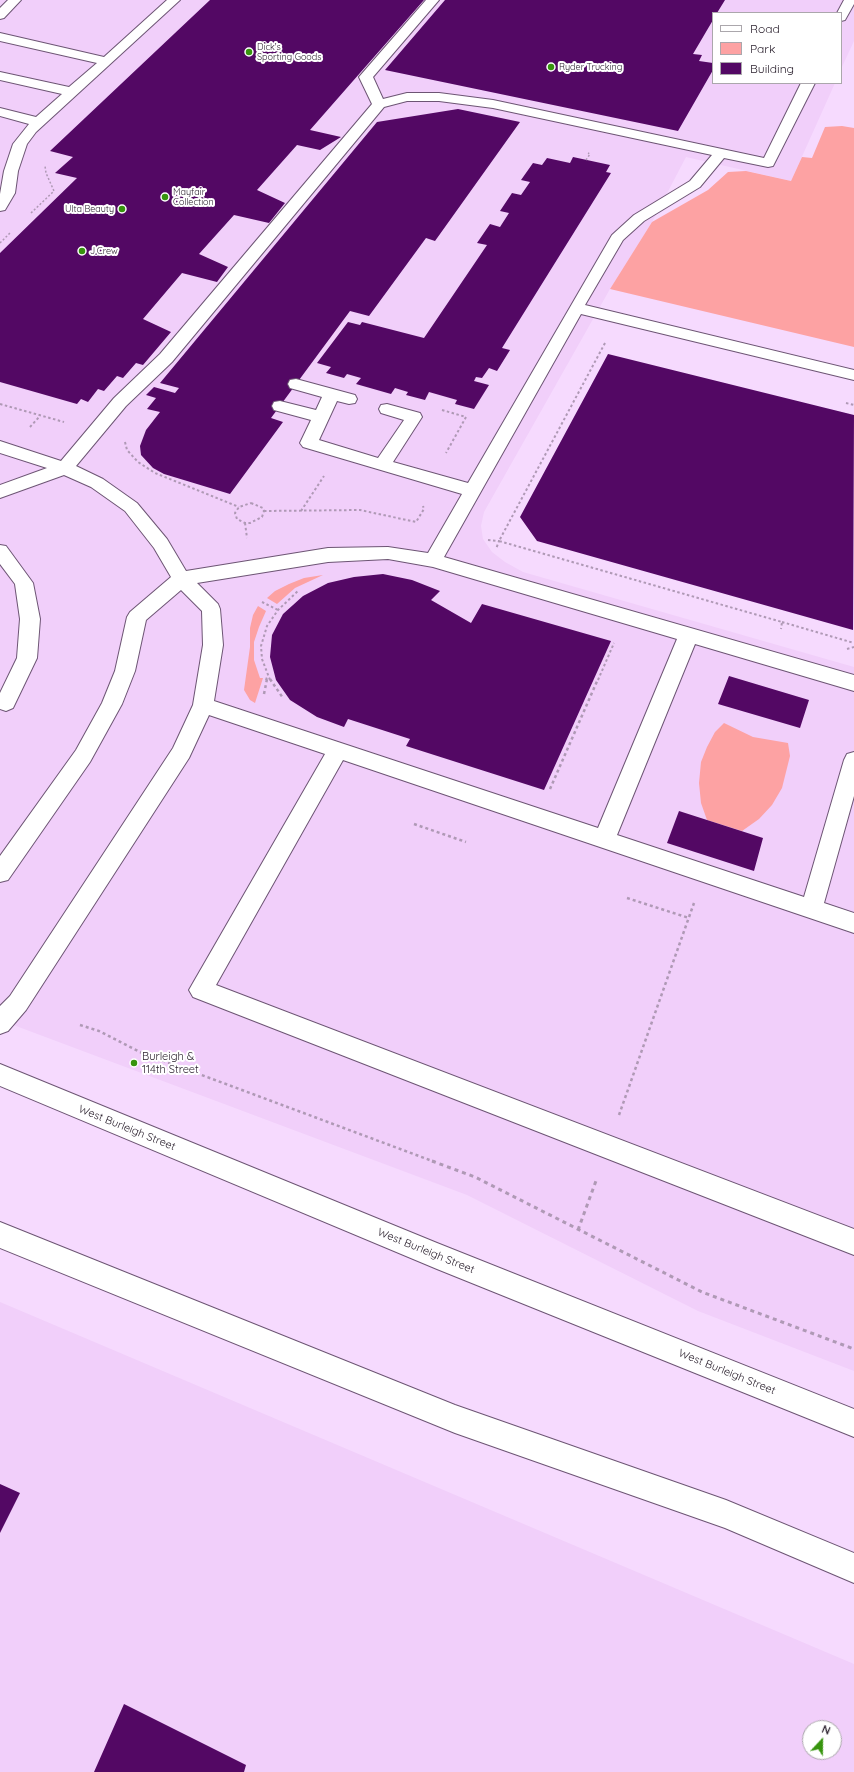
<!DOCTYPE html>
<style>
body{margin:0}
#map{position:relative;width:854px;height:1772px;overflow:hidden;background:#f6dafe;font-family:Quicksand,sans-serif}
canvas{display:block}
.legend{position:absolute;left:712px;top:12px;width:130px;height:72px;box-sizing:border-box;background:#fff;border:1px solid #aba7ac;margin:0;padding:5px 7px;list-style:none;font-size:12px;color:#2c222f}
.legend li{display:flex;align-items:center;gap:8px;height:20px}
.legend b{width:20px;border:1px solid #aba7ac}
.north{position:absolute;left:802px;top:1720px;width:40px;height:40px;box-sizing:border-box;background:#fff;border:1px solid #aba7ac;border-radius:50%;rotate:22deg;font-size:11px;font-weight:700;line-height:16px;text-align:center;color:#2c222f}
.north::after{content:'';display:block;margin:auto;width:14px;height:18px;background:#37940e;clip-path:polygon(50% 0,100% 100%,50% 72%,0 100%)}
</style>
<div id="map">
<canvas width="854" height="1772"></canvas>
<ul class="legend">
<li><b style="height:5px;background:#fff"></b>Road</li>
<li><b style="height:11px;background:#fda2a3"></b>Park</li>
<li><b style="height:11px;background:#530864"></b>Building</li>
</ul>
<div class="north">N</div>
</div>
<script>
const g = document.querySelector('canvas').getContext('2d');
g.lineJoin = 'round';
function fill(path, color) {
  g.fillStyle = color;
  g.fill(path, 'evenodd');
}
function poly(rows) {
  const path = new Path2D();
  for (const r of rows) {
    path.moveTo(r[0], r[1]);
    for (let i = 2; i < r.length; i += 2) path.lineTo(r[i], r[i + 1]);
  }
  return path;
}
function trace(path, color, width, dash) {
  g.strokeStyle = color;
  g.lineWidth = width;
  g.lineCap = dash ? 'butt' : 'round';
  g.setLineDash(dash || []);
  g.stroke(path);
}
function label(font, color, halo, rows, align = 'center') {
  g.font = font + ' Quicksand,sans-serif';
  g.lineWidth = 4;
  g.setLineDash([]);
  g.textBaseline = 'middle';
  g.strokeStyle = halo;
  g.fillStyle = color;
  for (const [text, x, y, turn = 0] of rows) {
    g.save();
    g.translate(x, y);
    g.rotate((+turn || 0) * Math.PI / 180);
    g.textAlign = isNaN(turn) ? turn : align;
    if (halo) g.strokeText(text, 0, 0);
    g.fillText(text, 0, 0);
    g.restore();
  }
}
fill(poly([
 [0,0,854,0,854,41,841,69,841,13,713,13,713,83,835,83,791,181,686,157,652,222,610,289,484,512,481,526,483,539,492,552,505,562,523,572,854,667,854,1371,698,1311,467,1195,0,1020],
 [0,1302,854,1664,854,1772,0,1772],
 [810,1728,834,1728,834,1752,810,1752]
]), '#f1cffa');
fill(poly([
 [842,126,854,128,854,347,610,289,652,222,708,190,728,172,746,171,791,181,802,157,812,158,825,127],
 [323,575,295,588,277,604,267,598,275,591,289,584,304,578],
 [258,606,266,611,259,627,254,642,254,660,260,678,263,678,255,703,250,700,244,690,250,647,250,628,253,615],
 [724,723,753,737,788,743,790,756,782,788,772,805,759,819,742,831,707,820,701,803,699,783,701,762,707,747,715,732]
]), '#fda2a3');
fill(poly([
 [210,0,424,0,310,130,341,137,320,150,297,145,257,190,285,203,269,223,234,215,199,254,228,267,217,282,182,273,143,319,171,332,143,365,136,363,123,378,117,376,104,391,98,389,88,402,81,399,77,404,0,382,0,253,77,178,55,173,73,157,50,151],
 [445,0,725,0,717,13,713,13,713,20,693,54,702,55,699,61,713,63,713,70,678,131,385,70],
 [458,109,520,122,435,241,426,238,369,316,350,311,271,418,283,422,230,494,164,474,153,468,141,455,140,446,146,430,160,412,147,409,156,398,146,395,154,387,175,393,179,388,160,383,377,122],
 [573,157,610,165,606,172,611,173,502,348,510,350,497,371,489,368,482,378,476,377,474,381,489,385,474,409,455,404,457,400,429,392,425,400,406,395,408,392,395,388,391,394,356,384,361,378,347,374,344,378,326,373,331,367,317,363,348,322,360,325,362,322,424,338,487,245,477,243,490,224,500,227,509,213,500,211,512,193,521,195,530,182,521,180,533,163,542,165,547,158,570,163],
 [608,354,854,415,853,630,537,541,520,517],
 [383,574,412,580,440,591,431,600,471,623,482,604,611,641,544,790,406,746,410,739,348,719,344,727,317,717,290,700,276,680,270,657,272,635,283,614,303,596,328,583,354,577],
 [729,676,809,700,800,728,718,704],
 [679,811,763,838,754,871,667,843],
 [0,1484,20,1493,0,1533],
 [124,1704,246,1765,244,1772,94,1772]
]), '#530864');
const service = poly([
 [8,0,21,0,4,18,0,19,0,8,8,0],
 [167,0,180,0,36,132,27,144,18,171,15,193,5,210,0,211,0,194,4,171,13,144,29,124,0,116,0,108,36,117,62,94,0,80,0,72,69,87,97,63,0,41,0,33,104,57,167,0],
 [426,0,439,0,373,77,383,99,407,93,439,93,493,100,764,158,801,83,815,83,773,166,768,167,724,158,700,187,644,221,623,240,585,305,854,370,854,380,581,314,444,557,854,675,854,691,695,644,617,835,804,897,844,760,847,754,854,752,854,796,824,903,854,913,854,933,343,760,216,985,854,1229,854,1255,193,997,189,990,193,983,325,754,209,715,189,758,26,1010,8,1031,0,1034,0,1006,10,996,173,748,193,705,203,645,202,611,181,590,146,620,135,671,122,704,90,762,8,880,0,882,0,856,76,750,102,703,115,671,127,617,130,612,171,577,154,548,125,511,91,487,64,475,0,498,0,485,47,468,0,453,0,441,61,461,114,398,160,354,372,104,359,77,426,0],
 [407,101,439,101,493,108,712,155,690,181,634,215,612,235,468,483,393,462,422,417,420,413,387,404,381,405,379,409,381,413,404,420,378,458,319,440,337,401,349,404,355,403,357,399,355,395,296,379,290,380,288,384,290,388,322,397,316,410,280,401,274,402,272,406,274,410,311,420,300,443,303,447,462,494,428,553,388,547,328,548,186,571,167,539,137,503,103,479,76,466,126,406,172,362,384,107,407,101],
 [388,559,433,567,677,639,598,828,214,701,223,645,220,609,218,604,197,583,328,562,388,559],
 [844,0,854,0,854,4,845,20,841,21,841,13,837,13,844,0],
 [0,545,6,546,33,583,40,619,37,658,13,708,6,711,0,709,0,693,17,658,20,619,15,584,0,564,0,545]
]);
const secondary = poly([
 [0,1064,437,1243,854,1409,854,1437,437,1269,0,1086,0,1064],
 [0,1222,455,1405,726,1500,854,1553,854,1583,725,1528,455,1433,0,1248,0,1222]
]);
trace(service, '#6d5574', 2);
trace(secondary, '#6d5574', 2);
trace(poly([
 [586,160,590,154,588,153],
 [31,213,54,191,46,173,45,166],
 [0,243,10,233]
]), '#af99b5', 1.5, [2, 2]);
trace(poly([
 [605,343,499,541,782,622,781,629],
 [846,403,854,405],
 [0,404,64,422],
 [442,410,466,417,446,453],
 [30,427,40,416],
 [125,442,127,450,138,462,155,473,239,507],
 [251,503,263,508,264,511,262,517,250,523,245,523,237,519,235,513,239,507,251,503],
 [264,511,360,510,416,522,424,509,423,506],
 [301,511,324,476],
 [245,523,247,538],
 [488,540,499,541,496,549],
 [262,602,278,610],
 [782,622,854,643],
 [847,649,854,647],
 [266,680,267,677],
 [270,680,262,659,261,646,267,626,278,610,299,590],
 [598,680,614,643]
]), '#af99b5', 2, [2.5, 2.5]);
trace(poly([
 [270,679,283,698],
 [264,694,267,679],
 [550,789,598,679],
 [414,824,466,842],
 [627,898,689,918],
 [80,1025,99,1031,140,1052,435,1162],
 [619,1115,694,903]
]), '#af99b5', 2.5, [3, 3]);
trace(poly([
 [432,1161,475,1177,702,1292,854,1349],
 [578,1230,597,1178]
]), '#af99b5', 3, [4, 4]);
fill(service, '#fff');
fill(secondary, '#fff');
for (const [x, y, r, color] of [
 [249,52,4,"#37940e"],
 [551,67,4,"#37940e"],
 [165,197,4,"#37940e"],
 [122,209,4,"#37940e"],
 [82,251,4,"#37940e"],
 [134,1063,4,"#37940e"]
]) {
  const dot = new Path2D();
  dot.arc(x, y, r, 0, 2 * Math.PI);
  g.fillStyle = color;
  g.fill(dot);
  trace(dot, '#fff', 1.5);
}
label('9px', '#2c222f', '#fff', [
 ["Dick's",257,47],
 ["Sporting Goods",257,57],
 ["Ryder Trucking",559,67],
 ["Mayfair",173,192],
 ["Collection",173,202],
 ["Ulta Beauty",114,209,"right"],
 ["J.Crew",90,251]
], 'left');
label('11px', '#2c222f', '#fff', [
 ["Burleigh &",142,1057],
 ["114th Street",142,1070]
], 'left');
label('11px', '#2c222f', '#fff', [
 ["West Burleigh Street",127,1128,22],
 ["West Burleigh Street",426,1251,22],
 ["West Burleigh Street",727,1372,22]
]);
</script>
